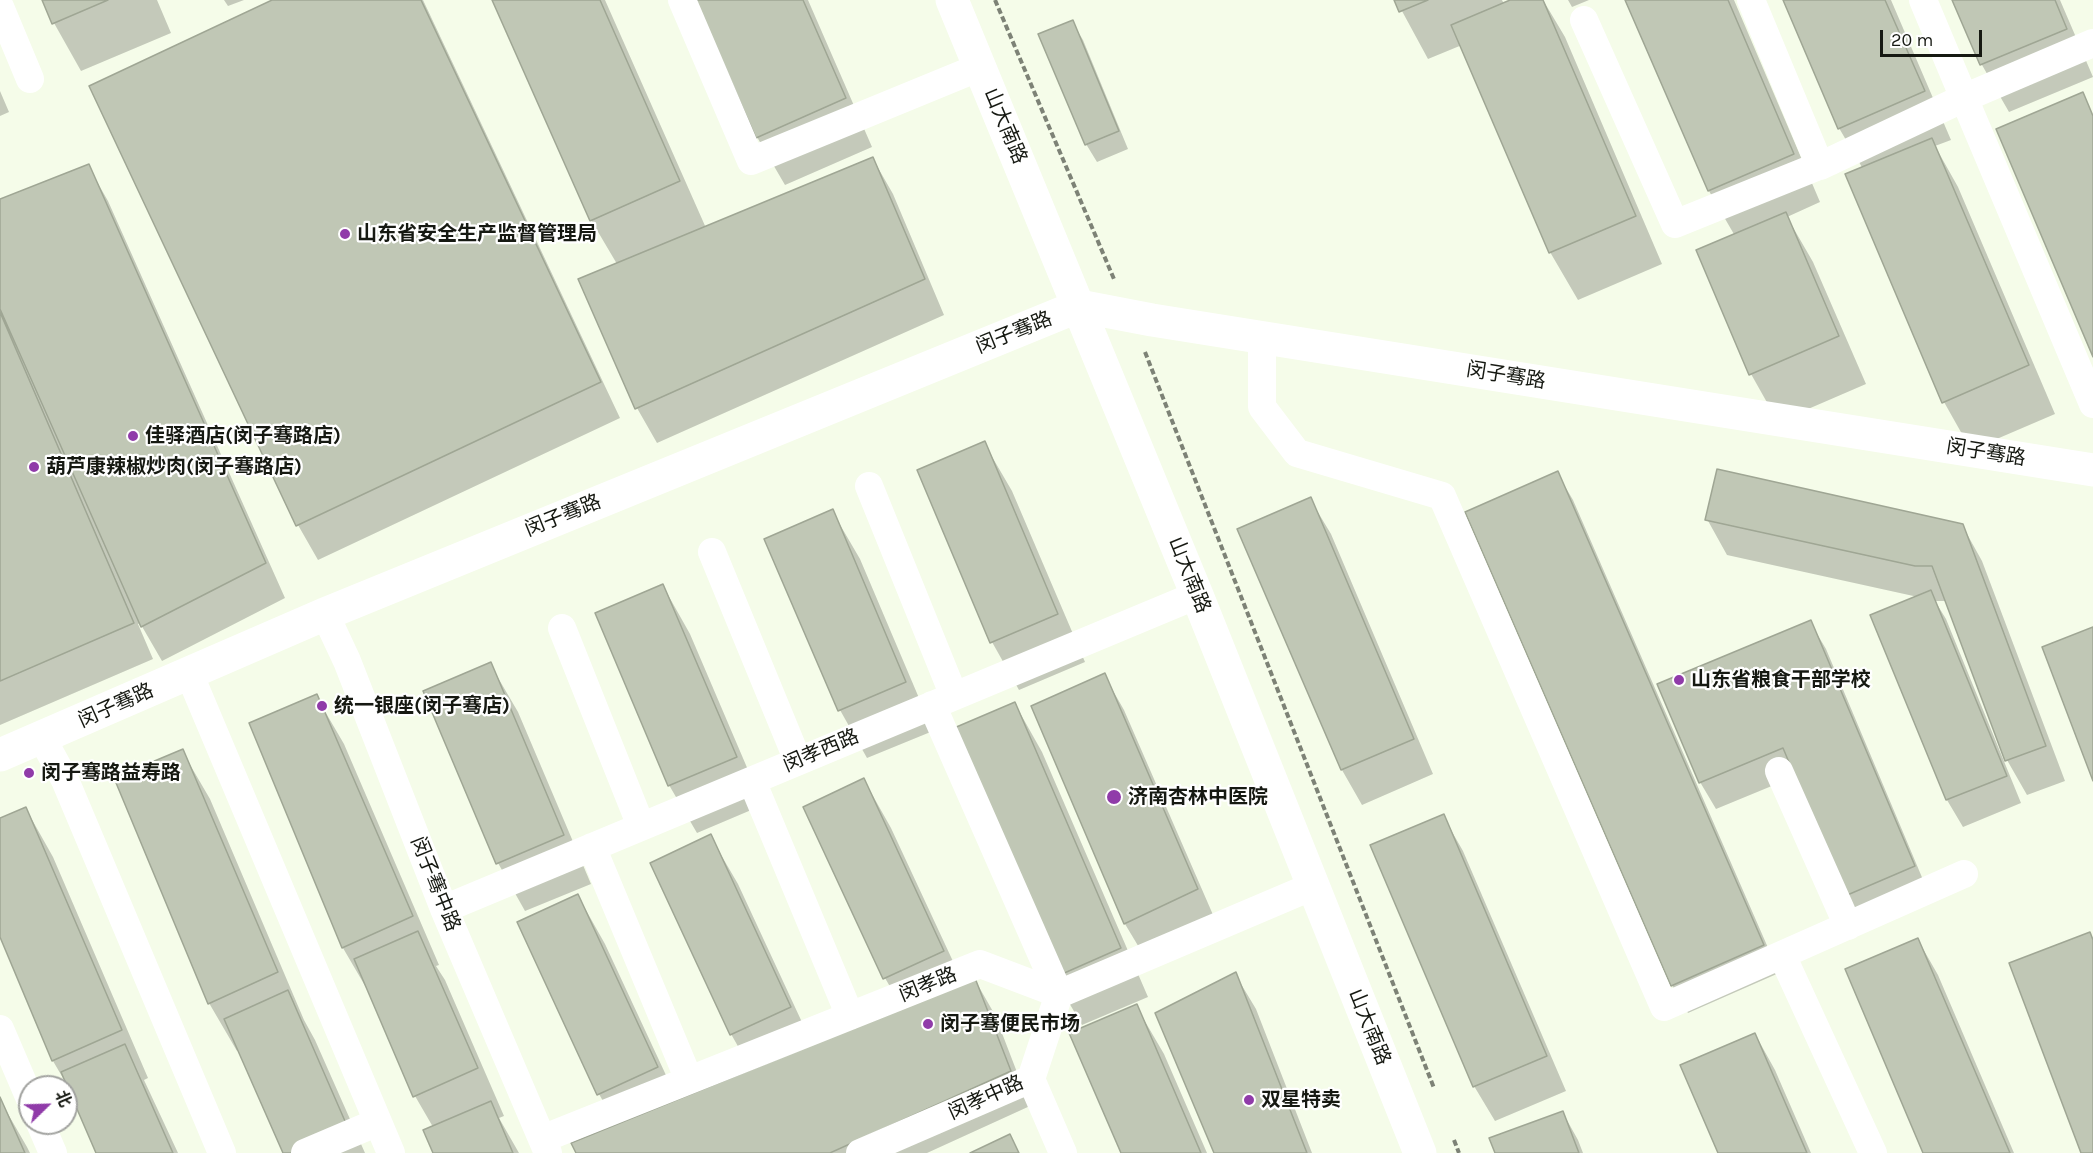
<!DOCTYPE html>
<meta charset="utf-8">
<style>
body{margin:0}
#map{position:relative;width:2093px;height:1153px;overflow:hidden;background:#f5fce9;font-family:Karla,"Noto Sans SC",sans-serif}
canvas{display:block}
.north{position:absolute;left:18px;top:1075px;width:60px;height:60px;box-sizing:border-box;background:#fff;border:2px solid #a2a3a0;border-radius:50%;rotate:67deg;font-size:16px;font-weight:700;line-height:24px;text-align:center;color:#161912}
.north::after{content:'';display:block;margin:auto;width:21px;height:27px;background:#903ba9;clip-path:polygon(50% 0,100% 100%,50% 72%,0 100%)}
.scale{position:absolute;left:1880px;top:30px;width:102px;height:27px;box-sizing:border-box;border:3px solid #161912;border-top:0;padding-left:8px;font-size:18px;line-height:21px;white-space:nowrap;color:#161912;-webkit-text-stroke:4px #fff;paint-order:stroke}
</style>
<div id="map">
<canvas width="2093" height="1153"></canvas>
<div class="north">北</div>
<div class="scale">20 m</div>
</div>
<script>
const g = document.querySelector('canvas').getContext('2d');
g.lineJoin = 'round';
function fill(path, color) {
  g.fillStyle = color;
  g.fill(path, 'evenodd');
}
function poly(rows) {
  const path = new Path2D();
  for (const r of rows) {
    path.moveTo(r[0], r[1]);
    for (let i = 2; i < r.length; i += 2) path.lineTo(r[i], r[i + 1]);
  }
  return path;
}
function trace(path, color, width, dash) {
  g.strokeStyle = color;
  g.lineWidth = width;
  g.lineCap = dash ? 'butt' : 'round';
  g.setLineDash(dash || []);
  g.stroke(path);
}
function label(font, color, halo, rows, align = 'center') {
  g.font = font + ' Karla,"Noto Sans SC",sans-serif';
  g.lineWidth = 4.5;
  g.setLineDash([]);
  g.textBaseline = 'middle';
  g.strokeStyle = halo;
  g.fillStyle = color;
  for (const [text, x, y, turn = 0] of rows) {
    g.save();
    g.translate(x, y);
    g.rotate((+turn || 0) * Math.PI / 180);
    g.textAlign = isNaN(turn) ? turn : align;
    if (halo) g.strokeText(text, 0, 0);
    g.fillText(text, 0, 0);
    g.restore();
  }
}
fill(poly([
 [44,0,157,0,171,33,81,71,54,23],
 [224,0,244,0,228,6],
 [275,0,423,0,620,418,318,560,298,525],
 [494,0,605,0,706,228,873,159,893,194,944,315,657,443,637,408,617,264,591,220],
 [697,0,808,0,872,147,785,185,757,137],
 [1396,0,1502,0,1504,4,1514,0,1543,0,1565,37,1662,264,1578,300,1550,252,1462,45,1428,59],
 [1568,0,1589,0,1572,7],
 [1627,0,1734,0,1820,202,1787,217,1813,262,1866,384,1778,422,1751,374,1735,236,1709,191],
 [1784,0,1891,0,1951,140,1935,146,1958,187,2055,414,1971,450,1944,402,1863,169,1839,128],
 [1954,0,2060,0,2093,77,2009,112,1982,65],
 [1072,22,1083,40,1128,149,1097,162,1086,144],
 [0,91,9,112,0,116],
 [88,166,108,201,285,598,162,661,140,623,138,624,153,659,0,725,0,201],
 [984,443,1012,491,1085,662,1019,690,992,642],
 [1557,473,1573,500,1779,973,1688,1013,1672,985],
 [1310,499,1331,534,1433,774,1362,805,1342,770,1239,530],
 [832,511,860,559,933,731,867,758,840,710,766,539],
 [1707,519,1962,525,1982,561,2065,781,2027,795,2007,760,1947,601,1935,601,1946,619,2021,803,1963,827,1947,800,1872,616,1918,597,1727,555],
 [663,586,690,634,763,805,697,833,669,785],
 [1810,622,1826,649,1929,894,1862,922,1847,895,1796,776,1716,809,1700,782],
 [490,664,518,712,591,884,525,911,498,863,425,692],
 [1104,675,1124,710,1217,924,1146,959,1125,924,1033,706],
 [316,696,344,744,439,965,436,966,445,980,504,1116,499,1118,519,1153,434,1153,433,1127,415,1096,371,996,343,948,251,724],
 [1015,704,1042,752,1148,997,1082,1025,1054,977],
 [182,751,210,799,304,1020,315,1040,365,1153,284,1153,239,1050,237,1051,209,1003],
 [864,780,891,828,964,985,975,980,995,1015,1030,1106,927,1153,577,1153,617,1126,599,1094,578,896,605,944,678,1101,752,1071,731,1034,710,836,738,884,813,1046,903,1009,885,978],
 [26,809,53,857,148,1078,144,1080,178,1153,97,1153,70,1090,53,1061,0,933,0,820],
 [1443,816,1463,851,1566,1091,1495,1121,1474,1086],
 [1918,940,1938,975,2014,1153,1925,1153],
 [1235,974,1256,1009,1312,1153,1216,1153],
 [1136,1006,1164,1054,1207,1153,1122,1153],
 [1755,1034,1775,1070,1811,1153,1719,1153],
 [0,1100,27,1147,30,1153,0,1153],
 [1563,1113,1578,1140,1583,1153,1496,1153]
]), '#0003');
const building = poly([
 [42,0,108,0,52,24,42,0],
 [272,0,421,0,601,382,296,526,89,86,272,0],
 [492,0,600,0,680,181,590,221,492,0],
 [695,0,803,0,846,98,756,138,695,0],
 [1394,0,1428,0,1399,12,1394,0],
 [1510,0,1543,0,1636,216,1549,253,1451,25,1510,0],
 [1625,0,1728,0,1794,154,1708,191,1625,0],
 [1783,0,1885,0,1925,91,1838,129,1783,0],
 [1952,0,2055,0,2067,29,1980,65,1952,0],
 [1073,20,1119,131,1085,145,1038,34,1073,20],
 [2083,92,2093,116,2093,357,1996,129,2083,92],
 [1932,138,2029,365,1942,403,1845,174,1932,138],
 [873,157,925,279,635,409,578,279,873,157],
 [89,164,266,563,141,627,0,309,0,199,89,164],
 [1786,212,1839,336,1749,375,1696,250,1786,212],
 [0,312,134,623,0,681,0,312],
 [985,441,1058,614,990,643,917,470,985,441],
 [1717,469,1963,524,2046,746,2005,761,1932,566,1915,566,1705,520,1717,469],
 [1558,471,1764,945,1671,986,1465,512,1558,471],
 [1311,497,1414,739,1341,770,1237,529,1311,497],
 [833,509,906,682,838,711,764,539,833,509],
 [663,584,737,757,668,786,595,613,663,584],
 [1931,590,2007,776,1946,800,1870,615,1931,590],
 [1811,620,1915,866,1845,896,1783,748,1699,783,1657,684,1811,620],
 [2093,627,2093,781,2042,647,2093,627],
 [491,662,564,835,496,864,423,691,491,662],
 [1105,673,1198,889,1124,924,1031,706,1105,673],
 [317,694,413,916,342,948,249,723,317,694],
 [1015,702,1121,948,1053,978,947,731,1015,702],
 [183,749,278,972,208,1004,114,778,183,749],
 [864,778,944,951,883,979,803,807,864,778],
 [26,807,122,1030,52,1061,0,937,0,818,26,807],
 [1444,814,1547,1056,1473,1087,1370,845,1444,814],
 [711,834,791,1007,730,1035,650,863,711,834],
 [578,894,658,1067,597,1095,517,922,578,894],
 [418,931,478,1068,413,1097,354,959,418,931],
 [2090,932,2093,940,2093,1153,2081,1153,2009,963,2090,932],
 [1918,938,2010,1153,1923,1153,1845,969,1918,938],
 [1236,972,1307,1153,1214,1153,1155,1013,1236,972],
 [975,978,1011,1071,830,1153,576,1153,571,1143,975,978],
 [288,990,348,1128,292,1153,283,1153,224,1019,288,990],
 [1137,1004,1201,1153,1121,1153,1069,1033,1137,1004],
 [1755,1033,1807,1153,1718,1153,1680,1065,1755,1033],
 [125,1044,173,1153,96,1153,61,1072,125,1044],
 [0,1097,25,1153,0,1153,0,1097],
 [491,1101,513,1153,433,1153,423,1130,491,1101],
 [1563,1111,1579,1153,1495,1153,1489,1138,1563,1111],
 [1010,1134,1019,1153,970,1153,1010,1134]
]);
fill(building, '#c0c7b5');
trace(building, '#9fa694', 1.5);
trace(poly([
 [995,0,1114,279],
 [1145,352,1434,1088],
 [1454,1140,1459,1153]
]), '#7d8276', 4, [6, 3]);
trace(poly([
 [682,0,751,161,980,67],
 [1751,0,1820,166,1964,98,2093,404],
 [1923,0,1964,98,2093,43],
 [0,7,30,79],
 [1584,20,1675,224,1831,161],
 [1262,338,1262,407,1297,453,1442,496,1664,1007,1964,874],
 [869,486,954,696],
 [712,552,798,761],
 [325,614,347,661,444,909,548,1153],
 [562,628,641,826],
 [189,673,391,1153],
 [42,738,65,780,222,1153],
 [1779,771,1848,926],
 [752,781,850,1016],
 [592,847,689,1080],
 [444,909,1197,595],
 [1782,955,1873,1153],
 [0,1029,30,1099],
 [1031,1079,1063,1153],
 [40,1123,53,1153],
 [542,1139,980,964,1059,994,1313,886],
 [305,1153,378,1122],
 [860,1153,1031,1079,1059,994,932,705]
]), '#fff', 28);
trace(poly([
 [0,755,325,614,1079,306,1152,320,2093,470]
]), '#fff', 33);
trace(poly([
 [952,0,1197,595,1420,1153]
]), '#fff', 33);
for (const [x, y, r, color] of [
 [345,234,6,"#903ba9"],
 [133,436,6,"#903ba9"],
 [34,467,6,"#903ba9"],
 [1679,680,6,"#903ba9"],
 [322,706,6,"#903ba9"],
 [29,773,6,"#903ba9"],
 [1114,797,8,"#903ba9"],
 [928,1024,6,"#903ba9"],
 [1249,1100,6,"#903ba9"]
]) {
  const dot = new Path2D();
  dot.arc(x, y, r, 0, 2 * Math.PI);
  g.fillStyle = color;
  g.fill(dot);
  trace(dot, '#fff', 2);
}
label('20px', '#161912', '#fff', [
 ["山大南路",1005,126,67],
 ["闵子骞路",1014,333,-22],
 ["闵子骞路",1506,376,9],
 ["闵子骞路",1986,453,9],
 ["闵子骞路",563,516,-22],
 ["山大南路",1189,575,68],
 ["闵子骞路",116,706,-24],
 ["闵孝西路",821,751,-23],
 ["闵子骞中路",435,884,68],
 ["闵孝路",928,985,-22],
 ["山大南路",1369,1027,68],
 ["闵孝中路",986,1098,-24]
]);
label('bold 20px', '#161912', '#fff', [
 ["山东省安全生产监督管理局",357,234],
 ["佳驿酒店(闵子骞路店)",145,436],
 ["葫芦康辣椒炒肉(闵子骞路店)",46,467],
 ["山东省粮食干部学校",1691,680],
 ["统一银座(闵子骞店)",334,706],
 ["闵子骞路益寿路",41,773],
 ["济南杏林中医院",1128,797],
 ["闵子骞便民市场",940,1024],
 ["双星特卖",1261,1100]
], 'left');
</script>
